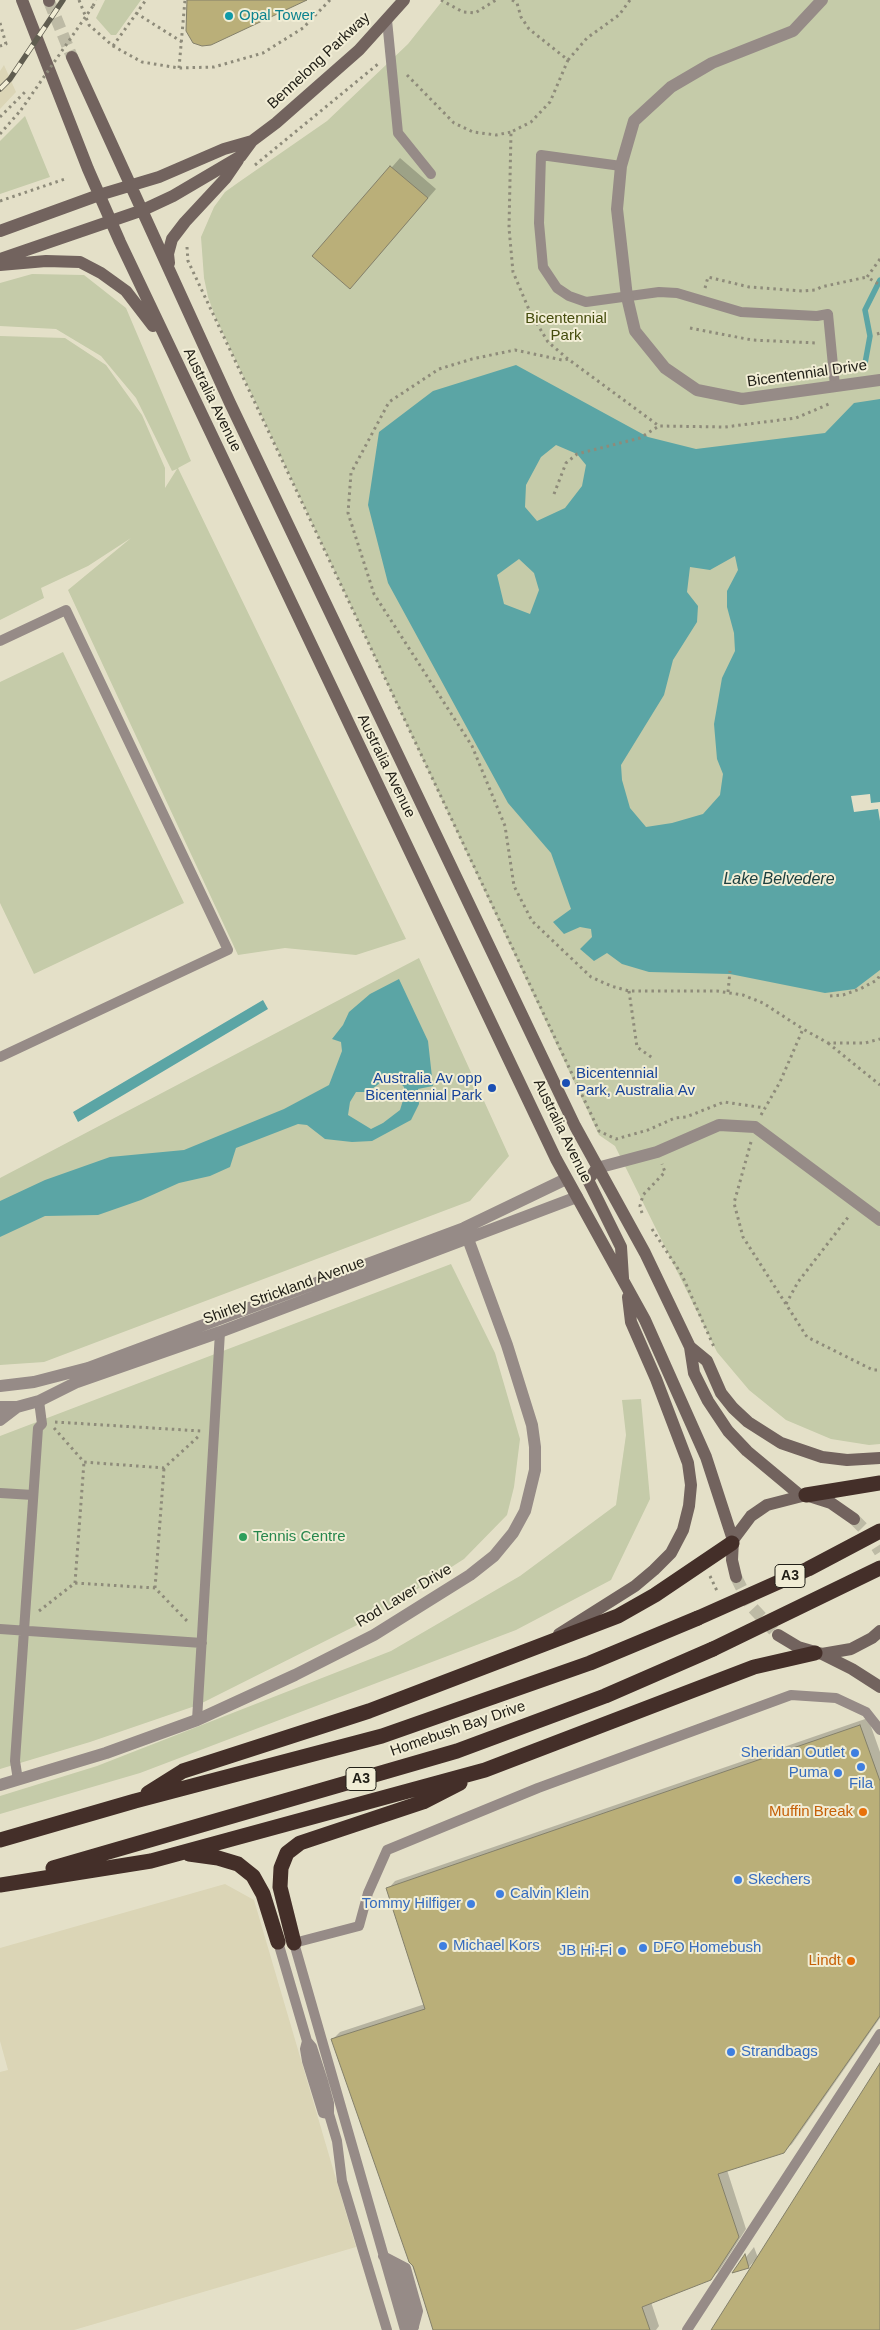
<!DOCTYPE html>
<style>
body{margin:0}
canvas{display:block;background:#e4e0c8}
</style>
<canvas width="880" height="2330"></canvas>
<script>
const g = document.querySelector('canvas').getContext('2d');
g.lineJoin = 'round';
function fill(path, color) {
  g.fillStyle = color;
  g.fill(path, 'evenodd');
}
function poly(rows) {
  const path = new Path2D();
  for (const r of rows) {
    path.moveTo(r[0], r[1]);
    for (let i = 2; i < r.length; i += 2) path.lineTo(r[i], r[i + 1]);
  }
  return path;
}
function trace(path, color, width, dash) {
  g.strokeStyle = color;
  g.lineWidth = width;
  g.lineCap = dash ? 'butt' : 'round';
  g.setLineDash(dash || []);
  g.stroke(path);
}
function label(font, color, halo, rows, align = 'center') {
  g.font = font + ' Arial,sans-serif';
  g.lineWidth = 4;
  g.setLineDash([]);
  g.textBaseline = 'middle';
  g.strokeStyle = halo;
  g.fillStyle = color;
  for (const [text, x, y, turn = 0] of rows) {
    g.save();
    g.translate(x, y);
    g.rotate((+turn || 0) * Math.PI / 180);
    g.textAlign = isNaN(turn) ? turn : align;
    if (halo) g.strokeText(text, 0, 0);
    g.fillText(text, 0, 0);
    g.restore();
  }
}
fill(poly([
 [4,65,16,92,0,109,0,71],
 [225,1884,254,1900,356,2247,74,2330,0,2330,0,2072,8,2070,0,2041,0,1948]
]), '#dbd5b6');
fill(poly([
 [105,0,141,0,116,35,111,35,96,18],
 [443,0,880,0,880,1444,869,1445,831,1439,786,1420,749,1390,717,1352,615,1146,599,1135,215,316,208,297,204,278,201,237,214,207,225,192,239,182,327,121,408,44],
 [25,116,50,177,0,194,0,141],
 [32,274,84,275,126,308,191,461,178,468,406,939,356,955,285,948,238,955,68,590,131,538,88,566,41,588,44,598,0,620,0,336,65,338,106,365,142,415,165,468,165,488,177,469,172,471,136,398,101,356,56,329,0,326,0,283],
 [63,652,184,903,34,974,0,903,0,682],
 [419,958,509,1156,470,1201,44,1362,0,1365,0,1178],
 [451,1264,495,1353,520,1439,514,1487,507,1515,464,1559,375,1616,198,1705,90,1742,0,1769,0,1436],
 [641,1399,650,1499,611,1580,516,1630,140,1773,0,1814,0,1796,97,1766,391,1651,520,1576,616,1505,626,1435,622,1400]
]), '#c5cba9');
fill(poly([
 [516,365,648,437,696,449,825,433,854,403,880,399,880,970,855,989,825,993,730,974,649,972,622,964,607,953,594,961,580,949,592,937,591,929,580,927,564,934,553,922,571,909,551,853,508,803,388,583,368,505,379,432,433,391],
 [556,445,577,454,586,465,582,486,565,508,537,521,525,507,526,485,541,457],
 [735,556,738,570,727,591,727,607,734,633,735,651,722,678,714,724,717,759,723,774,720,795,703,814,672,823,646,827,630,808,622,780,621,765,664,695,673,660,697,622,698,606,687,592,690,567,710,570],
 [519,559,534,573,539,590,530,614,504,604,497,575],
 [399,979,428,1041,433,1086,418,1089,419,1104,411,1120,372,1141,352,1142,325,1139,307,1125,298,1124,236,1148,230,1167,210,1176,179,1183,141,1200,98,1215,45,1216,0,1237,0,1201,45,1180,110,1157,184,1150,284,1109,329,1085,342,1051,341,1042,332,1039,343,1025,349,1012,370,994],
 [388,1077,395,1077,404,1087,404,1097,400,1110,383,1123,371,1129,348,1115,350,1102,356,1092,368,1092],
 [263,1000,268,1009,78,1122,73,1112]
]), '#5ba5a5');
fill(poly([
 [870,794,871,803,880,802,880,821,878,809,854,812,851,796]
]), '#e4e0c8');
fill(poly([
 [400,158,436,189,359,278,314,256],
 [868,1718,880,1752,880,2018,792,2144,783,2152,727,2170,746,2229,719,2271,710,2279,651,2302,659,2326,656,2330,435,2330,332,2040,340,2032,425,2004,388,1889,395,1881],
 [880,2066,880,2330,712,2330,755,2260,749,2267,735,2271,754,2247,758,2258]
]), '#0003');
trace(poly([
 [864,369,870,336,865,310,880,280]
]), '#5ba5a5', 5.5);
const building = poly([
 [187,0,307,0,211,45,202,46,193,43,186,31,187,0],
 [390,166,428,198,350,289,312,256,390,166],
 [860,1725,880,1781,880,2016,784,2153,718,2174,739,2237,711,2280,642,2307,650,2330,433,2330,413,2266,409,2262,331,2039,425,2009,386,1888,860,1725],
 [880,2063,880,2330,711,2330,761,2251,880,2063],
 [745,2254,749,2268,732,2273,745,2254]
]);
fill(building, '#baaf79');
trace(building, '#84806a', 1);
trace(poly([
 [49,1,72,57],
 [854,1519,868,1533,880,1552],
 [736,1577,750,1605,778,1635]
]), '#bdbaa5', 12, [12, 6]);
trace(poly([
 [79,0,89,25,113,46,142,62,179,68,214,67,263,53,303,28,330,0],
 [441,0,463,12,475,13,496,0],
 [512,0,517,3,521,17,529,29,568,60,550,102,531,122,511,132,509,228,513,272,530,312,548,342,568,359,659,426,725,427,796,418,829,404],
 [93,6,96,0],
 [136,13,182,42],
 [0,23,6,44,0,46],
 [113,46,146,0],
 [568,60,587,38,619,15,630,0],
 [179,68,185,0],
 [407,75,454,123,473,132,496,135,511,132],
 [0,117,25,92],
 [0,134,21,110],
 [255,165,378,64],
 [0,201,65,179],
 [187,247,188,261,599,1131,616,1139,648,1130,675,1118,686,1117,724,1102,765,1108],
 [880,259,867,277,880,285],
 [705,288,708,277,749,287,803,291,816,290,821,287,867,277],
 [690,328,752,340,817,343],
 [877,334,880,333],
 [568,359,562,360,515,350,472,359,439,369,389,402,351,473,348,513,374,594,472,746,505,826,514,886,532,921,591,977,611,986,629,991,717,991,743,995,763,1003,803,1029],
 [554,494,566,463,577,454,640,438,659,426],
 [629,991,637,1047,654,1059],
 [728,992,730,971],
 [830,996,843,995,860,989,877,980,880,975],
 [828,1043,880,1085],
 [761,1115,780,1082,803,1029,828,1043,865,1043,880,1039],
 [751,1142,734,1203,743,1237,807,1337,873,1370,880,1370],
 [642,1213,640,1206,643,1195,665,1172,662,1164],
 [652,1229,682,1275,714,1347],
 [786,1304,798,1282,849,1216],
 [55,1422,201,1431],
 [54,1428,84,1462,164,1468,200,1435],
 [710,1576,718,1593],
 [75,1583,155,1588,188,1622],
 [155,1588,164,1468],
 [39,1611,75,1583,84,1462]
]), '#8e8b7a', 3, [2.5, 4]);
trace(poly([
 [387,20,398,133,431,174],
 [621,166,541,155,539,223,543,267,557,288,569,296,586,302,659,292,677,293,741,312,817,316,828,314,835,386],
 [0,641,66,610,228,950,0,1057],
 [0,1493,33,1495],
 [0,1629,202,1643],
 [197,1720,220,1332],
 [18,1780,15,1761,38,1428,42,1424,39,1401],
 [278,1942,307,2041,312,2047,323,2081,329,2103,329,2114],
 [307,2041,305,2049,307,2061,323,2113,329,2114,337,2141,342,2181,387,2330],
 [383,2256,406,2268,418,2311,414,2326],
 [387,2261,397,2272,414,2327],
 [405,2330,294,1943,359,1926,368,1893,387,1850,538,1788,791,1695,836,1698,866,1712,880,1730],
 [687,2330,880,2034]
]), '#968b87', 10);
trace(poly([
 [822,0,793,31,712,63,671,87,634,121,621,166,617,209,627,297,635,331,665,368,697,390,742,399,880,380],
 [597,1168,657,1152,719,1125,755,1127,880,1220],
 [0,1386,34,1382,88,1368,464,1228,566,1179],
 [0,1407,17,1407,39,1401,77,1382,220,1332,577,1197],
 [0,1420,17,1407],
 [0,1785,106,1753,197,1720,295,1675,374,1635,470,1575,494,1556,513,1533,525,1511,535,1470,535,1447,532,1425,507,1345,464,1228]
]), '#968b87', 12);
trace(poly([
 [22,0,88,169,120,242,556,1159,645,1320,706,1457,733,1540],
 [49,0,49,1],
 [72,57,230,403,575,1126,645,1253,690,1347,694,1373,708,1401,728,1431,747,1451,801,1496],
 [0,231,99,195,159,177,224,149,252,141],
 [0,259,143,210,173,196,241,156,252,141,276,123,359,50,404,0],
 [169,263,168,254,172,239,185,222,225,179,238,160],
 [0,265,46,261,80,262,101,273,126,291,153,326],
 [597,1168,588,1180,621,1247,623,1278],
 [690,1347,707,1361,721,1393,733,1408,748,1422,781,1443,822,1457,847,1460,880,1458],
 [736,1577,732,1560,733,1540,751,1516,767,1505,806,1495,831,1503,854,1519],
 [559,1634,635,1586,654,1570,671,1553,683,1530,689,1506,691,1485,688,1463,656,1379,631,1322,628,1297],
 [778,1635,798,1647,822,1654,851,1649,872,1638,880,1631],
 [822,1654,852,1669,880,1687]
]), '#72635e', 12);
trace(poly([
 [806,1495,880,1483],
 [148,1793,183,1771,369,1711,618,1616,655,1595,732,1543],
 [0,1840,135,1801,382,1736,590,1663,698,1618],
 [189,1854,218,1858,238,1864,253,1876,263,1894,278,1942],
 [53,1868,457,1751,605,1696,713,1649],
 [0,1885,151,1861,485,1770,754,1667,815,1653],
 [294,1943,280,1887,281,1868,287,1853,300,1843,423,1802,460,1783]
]), '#442f29', 15);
const rail = poly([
 [0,89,10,79,63,0]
]);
trace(rail, '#605d50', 5.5);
trace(rail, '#f1edd5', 4, [11]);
trace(poly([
 [21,110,93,6]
]), '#8e8b7a', 3, [2.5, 4]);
trace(poly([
 [698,1618,808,1569,880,1531],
 [713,1649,880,1568]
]), '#442f29', 15);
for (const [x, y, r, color] of [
 [229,16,5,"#0f9aa8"],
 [566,1083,5,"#1a4fb4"],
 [492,1088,5,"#1a4fb4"],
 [243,1537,5,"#2e9e5b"],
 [855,1753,5,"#3f7fe0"],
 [861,1767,5,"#3f7fe0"],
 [838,1773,5,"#3f7fe0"],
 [863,1812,5,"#e8710a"],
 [738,1880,5,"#3f7fe0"],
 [500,1894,5,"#3f7fe0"],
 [471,1904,5,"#3f7fe0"],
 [443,1946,5,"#3f7fe0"],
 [643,1948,5,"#3f7fe0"],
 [622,1951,5,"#3f7fe0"],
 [851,1961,5,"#e8710a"],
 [731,2052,5,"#3f7fe0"]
]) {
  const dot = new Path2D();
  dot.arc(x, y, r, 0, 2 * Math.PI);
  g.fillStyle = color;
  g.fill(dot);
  trace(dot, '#f1edd5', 2);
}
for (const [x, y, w] of [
 [790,1576,30],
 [361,1779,30]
]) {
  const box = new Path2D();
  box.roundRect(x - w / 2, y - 11.5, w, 23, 4);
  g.fillStyle = '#f1edd5';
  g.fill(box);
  trace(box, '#222018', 1);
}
label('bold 14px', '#222018', null, [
 ["A3",790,1576],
 ["A3",361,1779]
]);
label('15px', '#0d838f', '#f1edd5', [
 ["Opal Tower",239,16]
], 'left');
label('15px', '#222018', '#f1edd5', [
 ["Bennelong Parkway",319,61,-43],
 ["Bicentennial Drive",807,374,-8],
 ["Australia Avenue",212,400,64],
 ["Australia Avenue",386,766,64],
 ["Australia Avenue",562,1131,64],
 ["Shirley Strickland Avenue",284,1291,-20],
 ["Rod Laver Drive",404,1596,-31],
 ["Homebush Bay Drive",458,1729,-19]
]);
label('15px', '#454c0d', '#f1edd5', [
 ["Bicentennial",566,319],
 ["Park",566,336]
]);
label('15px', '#164399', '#f1edd5', [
 ["Bicentennial",576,1074],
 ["Park, Australia Av",576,1091],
 ["Australia Av opp",482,1079,"right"],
 ["Bicentennial Park",482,1096,"right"]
], 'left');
label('15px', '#27864d', '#f1edd5', [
 ["Tennis Centre",253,1537]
], 'left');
label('15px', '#366cbe', '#f1edd5', [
 ["Sheridan Outlet",845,1753,"right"],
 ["Puma",828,1773,"right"],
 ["Fila",861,1784,"center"],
 ["Skechers",748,1880],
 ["Calvin Klein",510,1894],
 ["Tommy Hilfiger",461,1904,"right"],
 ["Michael Kors",453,1946],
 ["DFO Homebush",653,1948],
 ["JB Hi-Fi",612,1951,"right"],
 ["Strandbags",741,2052]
], 'left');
label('15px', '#c56008', '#f1edd5', [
 ["Muffin Break",853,1812],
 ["Lindt",841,1961]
], 'right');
label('italic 16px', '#1c4040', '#f1edd5', [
 ["Lake Belvedere",779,880]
]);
</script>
